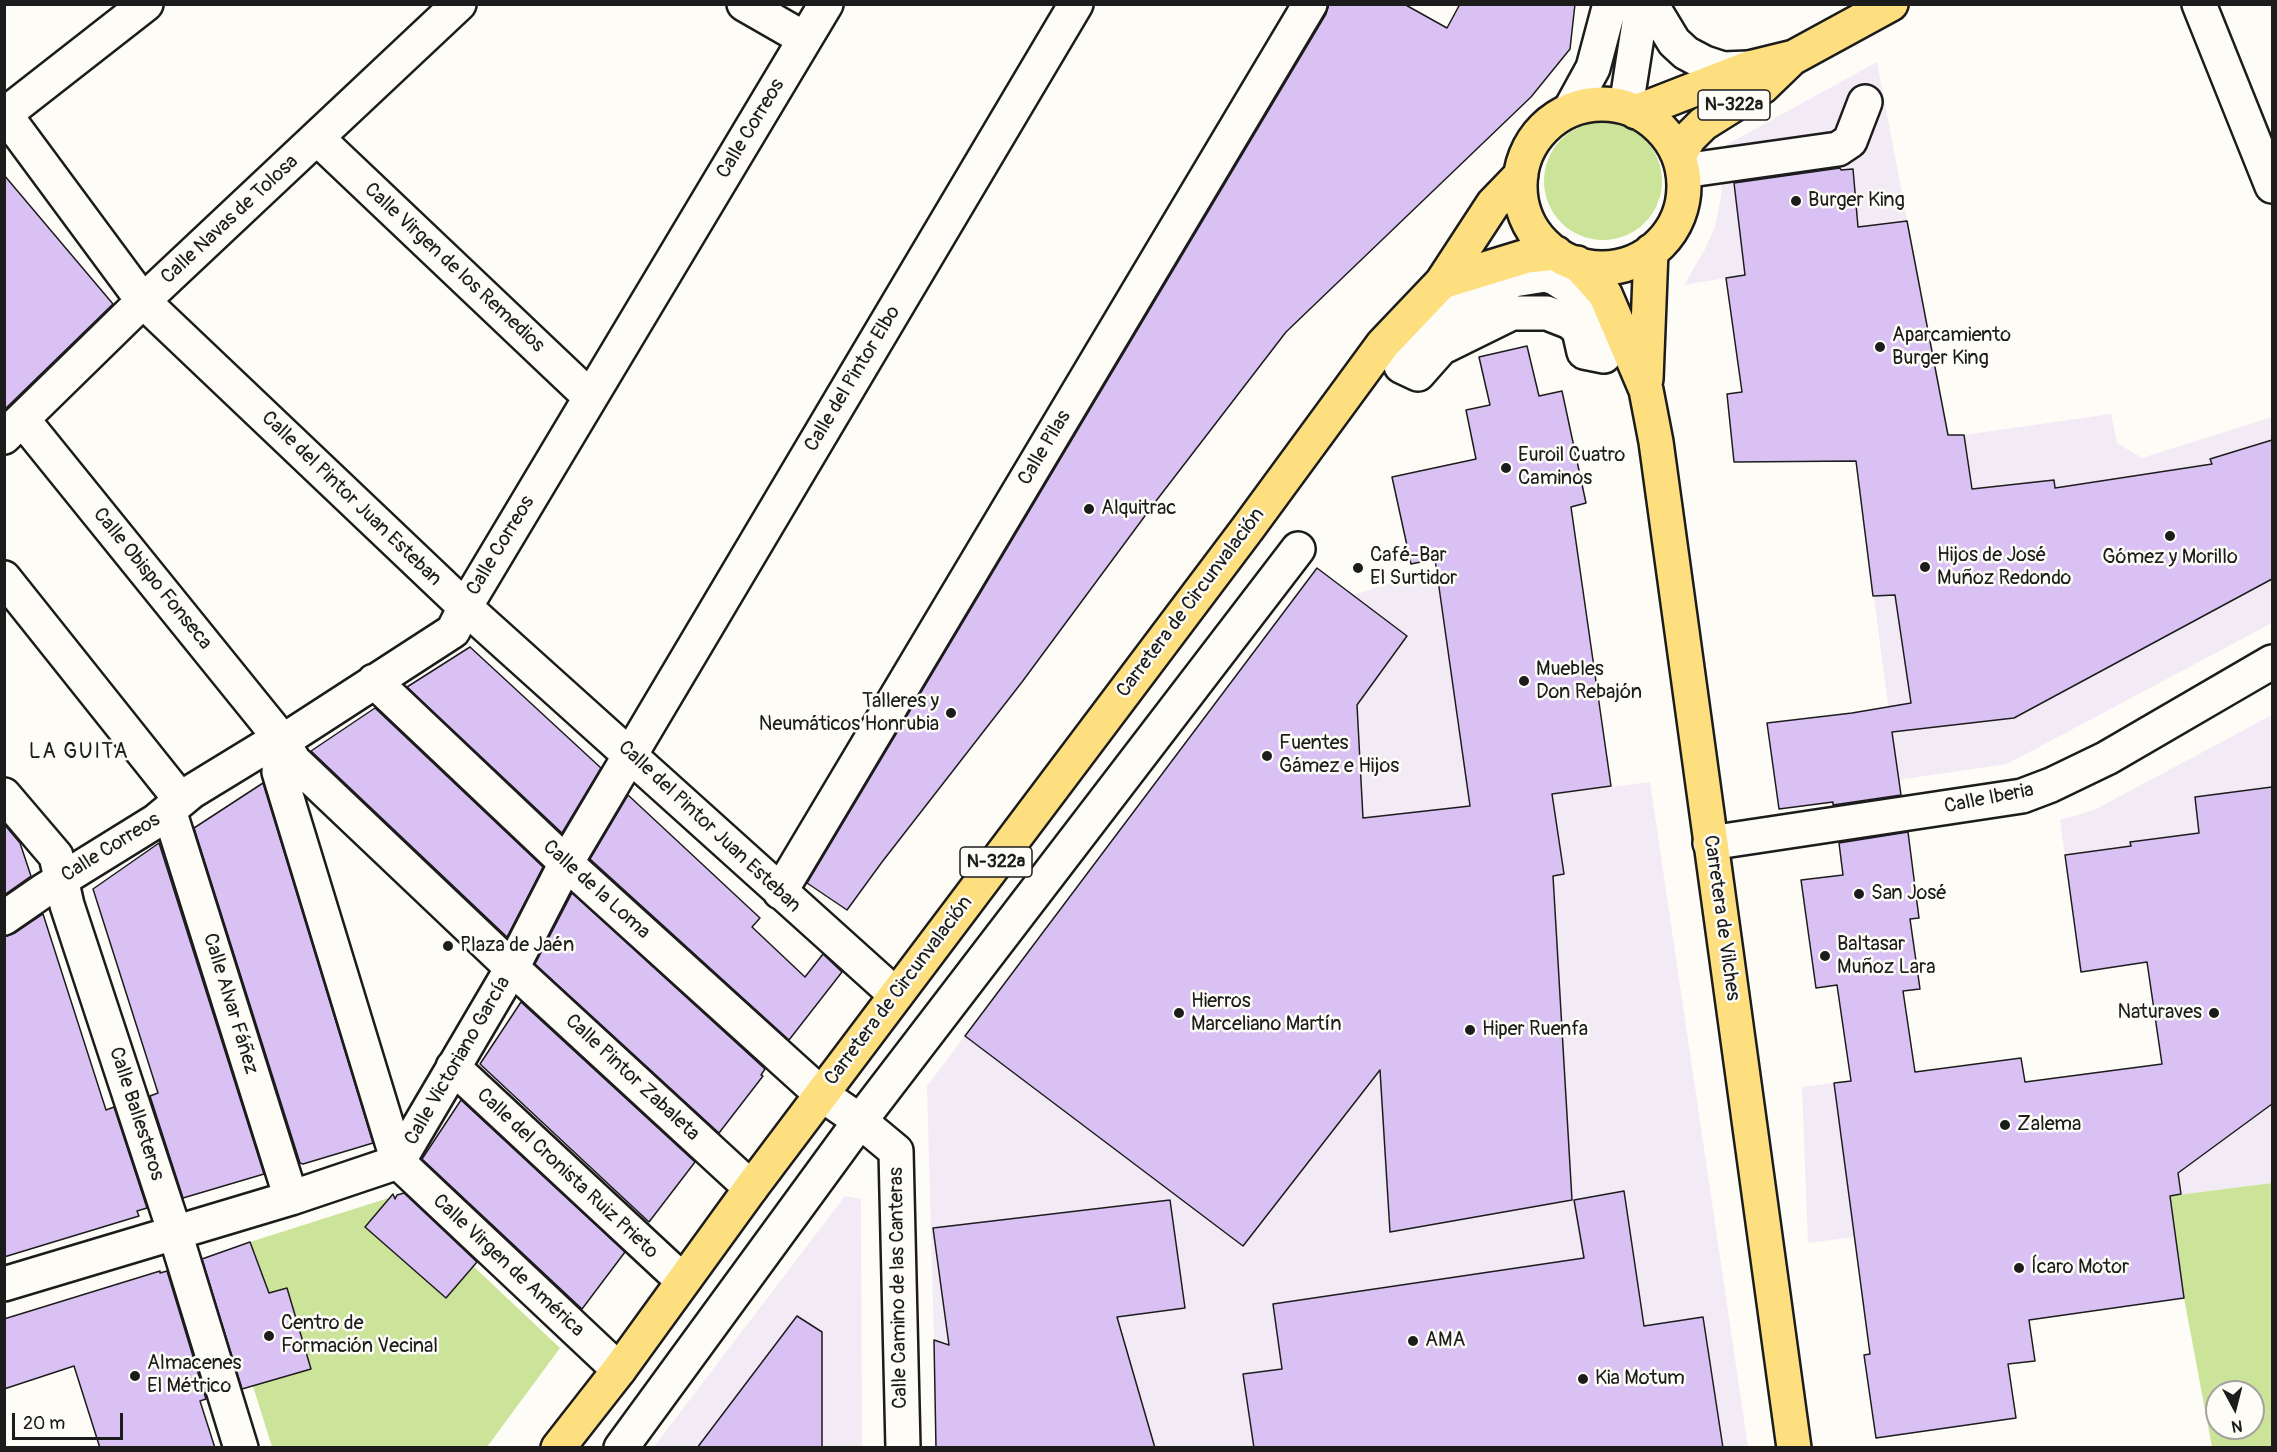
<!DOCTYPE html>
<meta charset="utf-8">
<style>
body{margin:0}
#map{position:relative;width:2277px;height:1452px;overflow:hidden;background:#fdfcf7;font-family:Pangolin,sans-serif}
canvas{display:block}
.frame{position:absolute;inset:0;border:6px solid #1c1c1c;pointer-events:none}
.north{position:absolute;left:2205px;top:1380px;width:60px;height:60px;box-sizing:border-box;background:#fdfcf7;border:2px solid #a3a29f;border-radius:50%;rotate:173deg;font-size:16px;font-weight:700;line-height:24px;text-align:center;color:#1c1c1c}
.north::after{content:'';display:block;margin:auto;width:21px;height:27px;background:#1c1c1c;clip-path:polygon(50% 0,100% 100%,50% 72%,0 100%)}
.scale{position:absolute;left:12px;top:1413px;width:111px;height:27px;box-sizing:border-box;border:3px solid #1c1c1c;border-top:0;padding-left:8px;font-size:18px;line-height:21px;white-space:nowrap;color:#1c1c1c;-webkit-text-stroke:4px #fdfcf7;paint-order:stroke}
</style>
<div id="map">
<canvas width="2277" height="1452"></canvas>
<div class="frame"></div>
<div class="north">N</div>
<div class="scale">20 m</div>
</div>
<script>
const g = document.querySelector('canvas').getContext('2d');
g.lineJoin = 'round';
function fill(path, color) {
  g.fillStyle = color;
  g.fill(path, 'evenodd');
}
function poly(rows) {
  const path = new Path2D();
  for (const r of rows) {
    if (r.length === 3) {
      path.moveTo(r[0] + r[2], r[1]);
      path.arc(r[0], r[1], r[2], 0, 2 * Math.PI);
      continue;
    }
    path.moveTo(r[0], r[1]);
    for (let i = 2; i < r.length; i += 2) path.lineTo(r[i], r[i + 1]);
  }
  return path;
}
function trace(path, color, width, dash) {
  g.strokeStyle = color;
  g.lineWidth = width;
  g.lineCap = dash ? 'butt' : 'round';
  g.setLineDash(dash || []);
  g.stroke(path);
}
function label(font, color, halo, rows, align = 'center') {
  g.font = font + ' Pangolin,sans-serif';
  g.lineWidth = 5;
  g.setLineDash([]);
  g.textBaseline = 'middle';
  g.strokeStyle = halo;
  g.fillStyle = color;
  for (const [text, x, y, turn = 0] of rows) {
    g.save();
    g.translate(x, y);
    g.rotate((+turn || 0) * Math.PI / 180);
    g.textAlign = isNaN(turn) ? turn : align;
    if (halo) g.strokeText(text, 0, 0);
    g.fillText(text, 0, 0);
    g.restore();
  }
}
fill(poly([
 [1877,62,1948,435,1964,435,2111,414,2117,443,2142,458,2272,417,2272,623,2007,764,1898,780,1856,461,1796,266,1684,285,1705,249,1715,227,1721,196,1724,146],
 [1436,569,1470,805,1650,782,1748,1447,1155,1447,1123,1337,1053,1363,934,1340,927,1086,1316,570,1353,595],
 [2272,715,2272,1183,1808,1243,1802,1087,2021,1058,2025,1082,2162,1064,2147,962,2081,972,2060,820,2094,810],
 [845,1196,861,1199,862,1447,653,1448]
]), '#f2ebf6');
fill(poly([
 [1603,181,59],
 [2272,1183,2272,1447,2212,1447,2184,1298,2170,1196],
 [2217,1392,2253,1392,2253,1428,2217,1428],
 [398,1195,560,1348,487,1447,272,1447,253,1386,311,1368,287,1288,227,1304,262,1275,250,1242]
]), '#cce499');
const building = poly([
 [1329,4,1404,4,1447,28,1460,4,1575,4,1570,49,1531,97,1286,332,1156,501,1022,682,882,862,847,910,807,883,1326,14,1329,4],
 [1840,168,1841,170,1853,169,1858,227,1907,221,1948,435,1964,435,1972,489,2054,480,2055,488,2212,464,2210,459,2272,440,2272,579,2014,718,1892,732,1901,795,1833,805,1833,802,1779,809,1767,723,1852,713,1911,703,1895,595,1873,596,1856,461,1734,462,1727,394,1742,392,1726,278,1745,275,1734,183,1840,168],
 [4,175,113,304,4,410,4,175],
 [1527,346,1539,396,1562,391,1586,503,1571,507,1611,786,1552,794,1564,874,1553,876,1572,1200,1390,1232,1380,1070,1243,1246,965,1036,1317,568,1407,636,1357,705,1363,818,1470,806,1435,559,1411,564,1392,477,1476,459,1466,410,1490,405,1479,357,1527,346],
 [470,647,601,768,562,833,407,687,470,647],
 [375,708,543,867,507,937,311,751,375,708],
 [263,783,373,1143,303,1164,300,1163,194,828,263,783],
 [2272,787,2272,1104,2178,1173,2181,1194,2170,1196,2184,1298,2029,1320,2035,1361,2008,1364,2016,1418,1876,1438,1864,1355,1870,1354,1834,1083,1851,1081,1837,985,1816,988,1801,880,1843,875,1839,843,1908,832,1919,918,1910,919,1920,989,1903,991,1915,1072,2021,1058,2025,1082,2162,1064,2147,962,2081,972,2065,855,2131,846,2130,842,2199,833,2195,797,2272,787],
 [628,795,760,918,752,927,805,977,823,954,842,972,789,1040,590,859,628,795],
 [4,824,20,843,31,876,4,895,4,824],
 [159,843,264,1174,183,1198,150,1096,158,1093,93,889,159,843],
 [572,893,765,1069,761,1075,763,1076,719,1133,535,964,572,893],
 [43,914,106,1110,114,1107,147,1208,137,1211,139,1216,4,1257,4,937,15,933,43,914],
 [521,1002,695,1162,649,1222,480,1064,521,1002],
 [461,1100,625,1252,582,1309,422,1159,461,1100],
 [1624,1191,1644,1326,1703,1317,1723,1448,1254,1448,1243,1374,1282,1369,1273,1304,1584,1258,1574,1200,1624,1191],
 [404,1193,477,1262,446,1298,365,1227,393,1194,395,1199,397,1195,404,1193],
 [1170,1200,1185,1308,1117,1317,1155,1448,936,1448,934,1340,949,1345,933,1228,1170,1200],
 [250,1242,269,1293,287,1288,311,1369,242,1389,202,1259,250,1242],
 [160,1271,160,1273,167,1271,206,1399,200,1401,215,1448,100,1448,74,1366,4,1389,4,1319,160,1271],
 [797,1316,822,1332,822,1448,697,1448,797,1316]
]);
fill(building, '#d9c2f3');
trace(building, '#1c1c1c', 1.5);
const minor = poly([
 [744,4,805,39],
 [1651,4,1674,42,1686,53,1705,63,1723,69,1749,68],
 [2199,4,2272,186],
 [1626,107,1642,4],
 [1570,110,1593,68,1610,4],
 [4,113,143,301,465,607,896,995],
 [4,115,146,4],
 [317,138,590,397],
 [1683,171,1838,149,1850,141,1865,102],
 [1545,275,1555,278,1583,296,1594,314,1604,356,1584,352,1579,330,1570,322,1547,313,1512,313,1441,348,1418,374,1401,366,1467,303,1488,290,1514,280,1545,275],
 [23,420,281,739,294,761,512,968,751,1188],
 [4,437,143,301,459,4],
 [4,578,181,800],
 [374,681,566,863,790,1066,821,1094,860,1121,896,1151,903,1448],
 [281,739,279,772,398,1162],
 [4,795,56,856,67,905,175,1233,241,1448],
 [169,810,291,1198],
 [1710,843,2022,796,2051,785,2107,758,2272,662],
 [780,892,1310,4],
 [4,918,43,891,156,821,191,792,263,748,294,734,453,631,465,607,826,4],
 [453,1067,682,1280],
 [398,1162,619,1370],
 [4,1284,291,1198,398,1162,512,968,566,863,1076,4],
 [621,1448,860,1121,1298,549]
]);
const major = poly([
 [1602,186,82],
 [1636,112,1749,68,1794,57,1891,4],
 [1679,156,1689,138,1703,124,1762,87,1790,60],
 [1577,263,1605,294,1620,329,1646,390,1656,442,1794,1448],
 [1442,282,1527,256,1556,253],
 [1646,379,1651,251],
 [558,1448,619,1370,751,1188,1248,528,1383,344,1442,282,1493,204,1521,175]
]);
trace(minor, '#1c1c1c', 38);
trace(major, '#1c1c1c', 38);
trace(minor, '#fdfcf7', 33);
trace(major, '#fddf80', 33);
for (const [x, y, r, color] of [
 [1796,201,6,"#1c1c1c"],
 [1880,347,6,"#1c1c1c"],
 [1506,468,6,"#1c1c1c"],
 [1089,509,6,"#1c1c1c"],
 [2170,536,6,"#1c1c1c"],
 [1925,567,6,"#1c1c1c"],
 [1358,568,6,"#1c1c1c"],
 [1524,681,6,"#1c1c1c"],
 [951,713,6,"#1c1c1c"],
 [1267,756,6,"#1c1c1c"],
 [1859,894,6,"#1c1c1c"],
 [448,946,6,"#1c1c1c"],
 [1825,956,6,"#1c1c1c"],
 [1179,1013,6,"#1c1c1c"],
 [2214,1013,6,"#1c1c1c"],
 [1470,1030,6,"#1c1c1c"],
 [2005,1125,6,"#1c1c1c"],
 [2019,1268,6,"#1c1c1c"],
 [269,1336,6,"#1c1c1c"],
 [1413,1341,6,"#1c1c1c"],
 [135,1376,6,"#1c1c1c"],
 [1583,1379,6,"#1c1c1c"]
]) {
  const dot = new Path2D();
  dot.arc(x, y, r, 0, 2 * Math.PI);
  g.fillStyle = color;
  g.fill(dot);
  trace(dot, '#fdfcf7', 2);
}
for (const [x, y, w] of [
 [1734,105,72],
 [996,862,72]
]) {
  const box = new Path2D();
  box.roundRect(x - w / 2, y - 15, w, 30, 4.5);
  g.fillStyle = '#fdfcf7';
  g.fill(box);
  trace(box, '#1c1c1c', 1.5);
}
label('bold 18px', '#1c1c1c', null, [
 ["N-322a",1734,105],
 ["N-322a",996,862]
]);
label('20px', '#1c1c1c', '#fdfcf7', [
 ["Calle Correos",751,129,-59],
 ["Calle Navas de Tolosa",230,220,-43],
 ["Calle Virgen de los Remedios",454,268,43],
 ["Calle del Pintor Elbo",853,379,-59],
 ["Calle Pilas",1045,448,-59],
 ["Calle del Pintor Juan Esteban",351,499,44],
 ["Calle Correos",501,546,-59],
 ["Calle Obispo Fonseca",152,579,51],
 ["Carretera de Circunvalación",1191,603,-53],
 ["Calle Iberia",1989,799,-11],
 ["Calle del Pintor Juan Esteban",709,827,43],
 ["Calle Correos",111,848,-32],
 ["Calle de la Loma",596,890,42],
 ["Carretera de Vilches",1721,918,82],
 ["Carretera de Circunvalación",899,991,-53],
 ["Calle Alvar Fáñez",230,1004,73],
 ["Calle Victoriano García",458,1061,-60],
 ["Calle Pintor Zabaleta",632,1078,43],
 ["Calle Ballesteros",136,1114,72],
 ["Calle del Cronista Ruiz Prieto",567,1174,43],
 ["Calle Virgen de América",508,1266,43],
 ["Calle Camino de las Canteras",899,1288,-91]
]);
label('20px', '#1c1c1c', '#fdfcf7', [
 ["Burger King",1808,201],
 ["Aparcamiento",1892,336],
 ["Burger King",1892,359],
 ["Euroil Cuatro",1518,456],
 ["Caminos",1518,479],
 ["Alquitrac",1101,509],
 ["Café-Bar",1370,556],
 ["El Surtidor",1370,579],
 ["Hijos de José",1937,556],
 ["Muñoz Redondo",1937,579],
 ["Gómez y Morillo",2170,558,"center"],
 ["Muebles",1536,670],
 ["Don Rebajón",1536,693],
 ["Talleres y",939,702,"right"],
 ["Neumáticos Honrubia",939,725,"right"],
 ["Fuentes",1279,744],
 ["Gámez e Hijos",1279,767],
 ["San José",1871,894],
 ["Baltasar",1837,945],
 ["Muñoz Lara",1837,968],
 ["Plaza de Jaén",460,946],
 ["Hierros",1191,1002],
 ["Marceliano Martín",1191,1025],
 ["Naturaves",2202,1013,"right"],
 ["Hiper Ruenfa",1482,1030],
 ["Zalema",2017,1125],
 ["Ícaro Motor",2031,1268],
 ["Centro de",281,1324],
 ["Formación Vecinal",281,1347],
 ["AMA",1425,1341],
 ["Almacenes",147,1364],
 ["El Métrico",147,1387],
 ["Kia Motum",1595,1379]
], 'left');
g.letterSpacing = '1.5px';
label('21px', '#1c1c1c', '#fdfcf7', [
 ["LA GUITA",79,753]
]);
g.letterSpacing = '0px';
</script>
